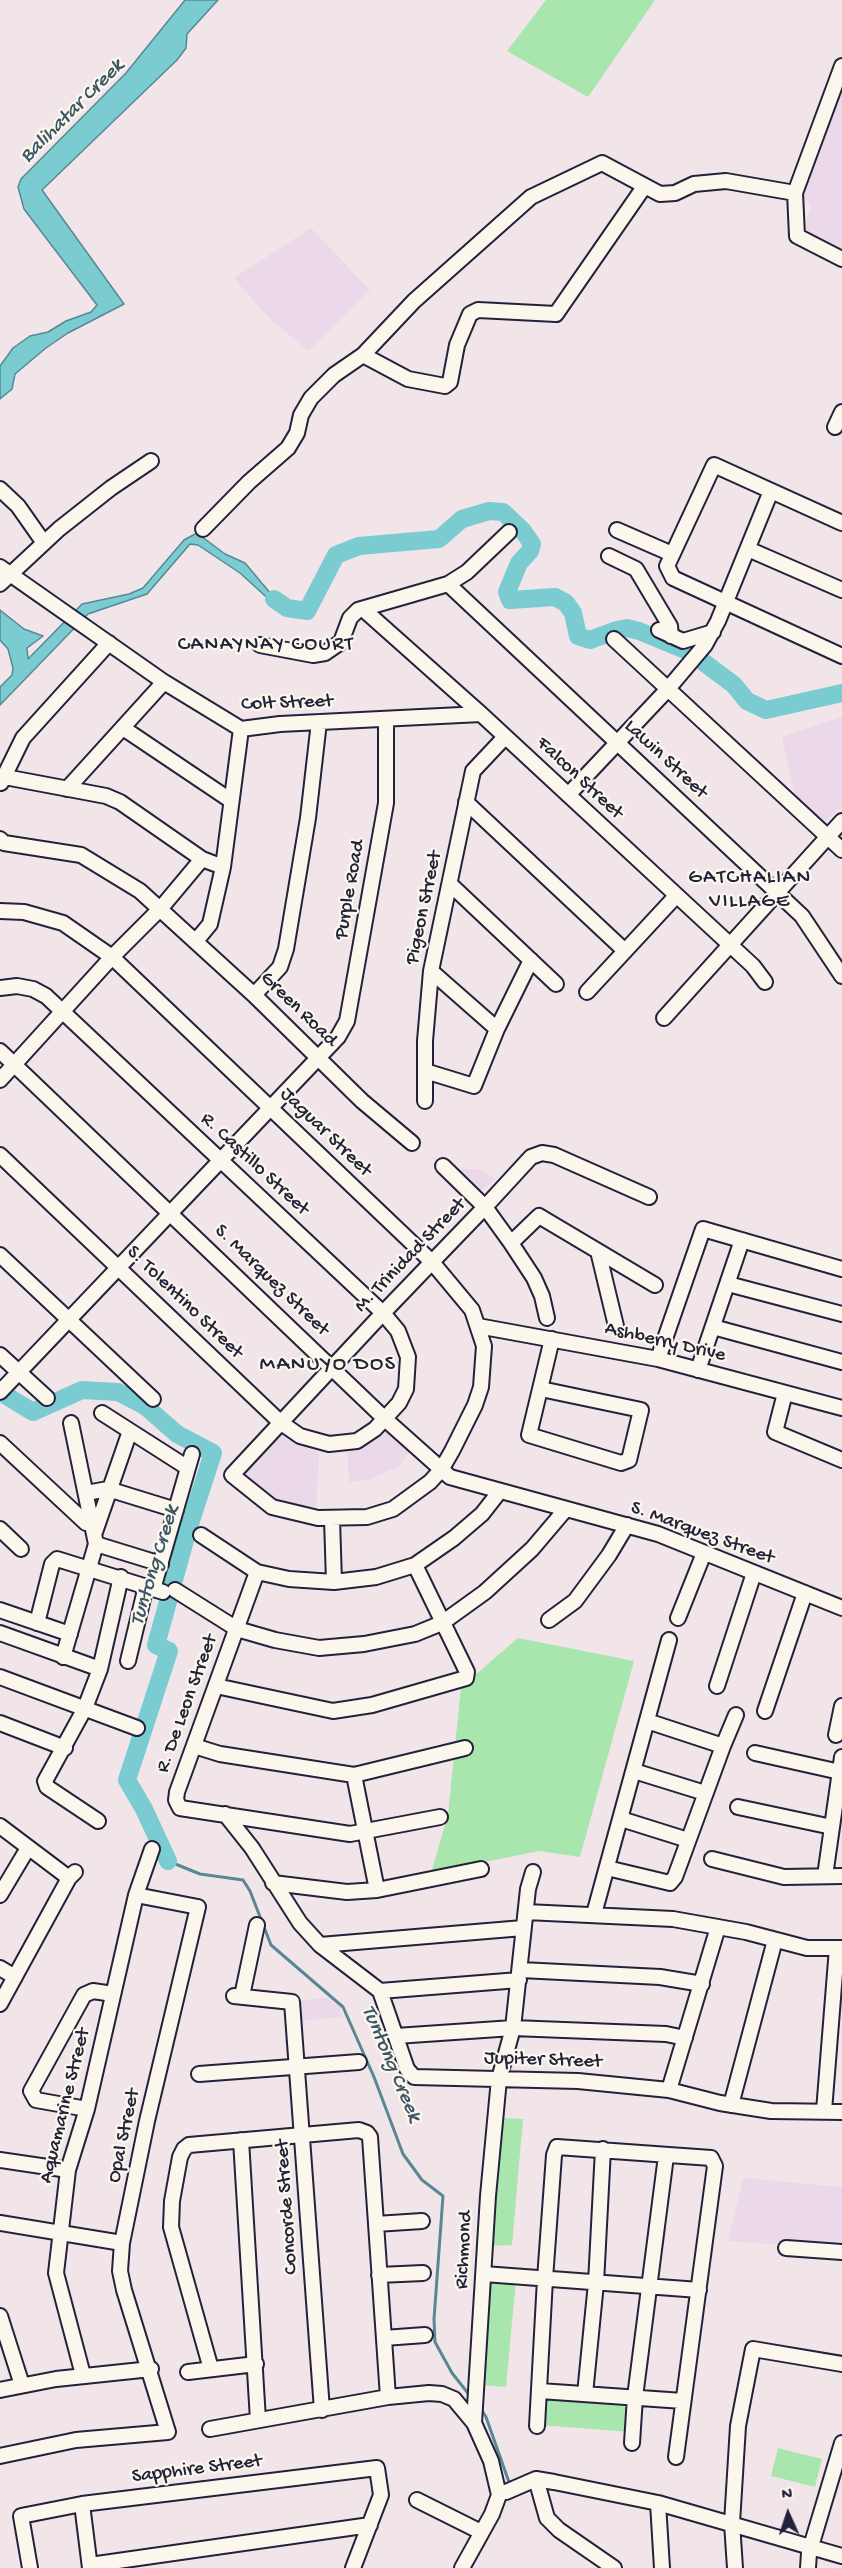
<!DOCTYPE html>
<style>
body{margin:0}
#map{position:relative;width:842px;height:2568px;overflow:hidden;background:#f2e5ea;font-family:"Gochi Hand",sans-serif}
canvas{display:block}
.north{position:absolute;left:758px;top:2484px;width:60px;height:60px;-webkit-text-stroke:4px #fbf7ec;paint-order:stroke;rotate:357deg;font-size:16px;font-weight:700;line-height:24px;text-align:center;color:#22223b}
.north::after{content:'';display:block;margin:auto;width:21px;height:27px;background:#22223b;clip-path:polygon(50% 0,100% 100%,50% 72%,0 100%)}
</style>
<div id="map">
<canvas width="842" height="2568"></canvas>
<div class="north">N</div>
</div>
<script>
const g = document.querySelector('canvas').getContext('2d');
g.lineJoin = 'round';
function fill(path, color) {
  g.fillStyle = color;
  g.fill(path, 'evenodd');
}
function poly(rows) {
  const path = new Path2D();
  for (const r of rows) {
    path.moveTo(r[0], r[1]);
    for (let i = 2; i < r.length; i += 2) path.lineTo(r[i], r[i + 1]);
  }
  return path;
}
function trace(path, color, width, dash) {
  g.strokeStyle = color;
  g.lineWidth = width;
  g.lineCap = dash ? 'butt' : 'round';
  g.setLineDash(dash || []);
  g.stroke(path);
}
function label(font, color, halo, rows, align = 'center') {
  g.font = font + ' "Gochi Hand",sans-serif';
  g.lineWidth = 4.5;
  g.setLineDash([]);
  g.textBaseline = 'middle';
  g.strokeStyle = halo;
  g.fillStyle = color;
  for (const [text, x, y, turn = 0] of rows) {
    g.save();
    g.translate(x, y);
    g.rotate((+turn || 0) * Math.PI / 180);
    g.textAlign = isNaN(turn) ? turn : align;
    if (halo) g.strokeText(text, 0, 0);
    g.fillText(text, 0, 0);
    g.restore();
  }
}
fill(poly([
 [842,77,842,250,802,229,812,206,797,192],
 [311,228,370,290,308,351,267,316,234,278],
 [842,717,842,806,823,824,796,800,782,737],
 [459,1169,479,1169,496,1179,478,1192],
 [385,1425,410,1451,398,1467,368,1480,349,1482,347,1449,354,1448],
 [278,1428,299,1444,319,1453,316,1509,293,1511,275,1506,239,1478],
 [327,1998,340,2007,342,2017,298,2021,296,2001],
 [743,2178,842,2187,842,2249,728,2241]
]), '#ebd8e8');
fill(poly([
 [546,0,655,0,588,97,507,51],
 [518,1638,634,1661,580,1857,539,1851,431,1873,448,1814,461,1687],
 [500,2118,523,2119,512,2245,489,2246],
 [487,2277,516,2280,506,2387,482,2385],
 [541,2394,633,2399,630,2432,539,2425],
 [778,2448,822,2459,815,2487,771,2476]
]), '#a8e6ad');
const water = poly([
 [185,0,218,0,187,34,186,48,177,60,42,190,124,304,68,333,46,348,15,374,12,389,0,399,0,366,13,348,30,336,48,332,66,321,91,312,97,305,24,209,18,187,21,179,126,73,185,0],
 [197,533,225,554,245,563,271,594,284,605,296,609,295,612,273,603,240,573,198,545,190,544,147,594,88,614,0,705,0,687,12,675,13,668,8,649,0,640,0,610,24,629,43,636,27,648,28,659,82,604,129,594,143,588,184,540,197,533]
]);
fill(water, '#7accd0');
trace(water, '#578894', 1.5);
trace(poly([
 [168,1861,200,1874,243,1880,250,1891,271,1945,343,2007,374,2077,403,2154,422,2180,443,2196,434,2319,435,2342,452,2373,471,2397],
 [481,2409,486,2417,510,2485]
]), '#578894', 3);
trace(poly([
 [274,599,287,608,307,611,336,555,359,546,439,539,462,519,489,511,503,512,523,531,532,544,530,551,519,563,507,592,510,600,555,597,566,603,573,613,578,636,590,640,617,630,627,628,639,631,690,652,734,685,747,701,766,710,842,693],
 [0,1392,33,1412,82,1390,118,1392,145,1406,177,1434,213,1453,187,1533,156,1645,169,1651,127,1780,144,1809,168,1861]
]), '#7accd0', 18);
const minor = poly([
 [795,193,797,236,842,259],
 [363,355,408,379,445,386,450,382,457,345,470,314,478,310,556,314,644,187],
 [835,427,842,412],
 [0,489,18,506,44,543],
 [842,523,714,465,667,566,673,578,842,656],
 [203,529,249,482,288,448,297,433,301,415,311,398,334,375,363,355,414,301,531,197,602,163,660,194,675,193,694,184,726,181,795,193,842,66],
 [617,530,672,554],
 [748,549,842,590],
 [609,556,636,569,670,626,671,636],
 [0,567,164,682,241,729,280,724,481,714],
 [0,584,59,529,111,488,151,461],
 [448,584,802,916,842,976],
 [363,609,481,714,753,966,765,982],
 [659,630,683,641,713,632],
 [614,639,842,850],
 [260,645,313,655,325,653,341,642,350,618,358,610,448,584,467,572,509,532],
 [123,728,230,800],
 [5,777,106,796,120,802,202,859,223,867],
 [1,783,23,738,109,643],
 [67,789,164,682],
 [568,795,667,690,705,645,718,621,771,491],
 [466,802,625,951],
 [0,839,4,843,81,855,140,891,254,995,362,1101,412,1143],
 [450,884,556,984],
 [0,911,24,912,63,923,112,957,432,1262,472,1310,484,1346,481,1387,475,1405,452,1451,441,1470,430,1482,393,1509,367,1517,318,1518,272,1507,232,1475,383,1313,432,1262,485,1207,531,1157,542,1153,554,1155,649,1197],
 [196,941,210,924,223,867,241,729],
 [431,971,497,1029],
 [0,988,17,986,33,989,46,996,383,1313,398,1331,408,1357,406,1389,399,1403,375,1429,357,1441,329,1444,300,1436,280,1422,0,1155],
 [587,992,676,896],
 [254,995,280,967,286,949,308,818,319,722],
 [664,1018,842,821],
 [0,1051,385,1419,450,1477,658,1534,842,1608],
 [425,1071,474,1086,497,1029,531,960],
 [0,1080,112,957,161,908,202,859],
 [425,1101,425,1041,431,971,473,771,505,737],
 [443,1166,485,1207,511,1243,534,1278,542,1296,547,1318],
 [511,1243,539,1216,655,1285],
 [598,1251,616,1326],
 [0,1255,153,1399],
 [728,1284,842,1314],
 [478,1326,658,1359,842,1408],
 [713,1327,842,1362],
 [0,1355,47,1398],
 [658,1359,703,1229,842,1269],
 [698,1370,742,1240],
 [541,1389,641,1410,629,1460,621,1463,529,1435,552,1339],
 [0,1392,338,1037,347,1021,386,803,386,719],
 [785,1393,775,1432,842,1460],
 [102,1413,188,1468],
 [71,1423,96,1544],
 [0,1443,86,1523],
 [86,1493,108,1489,176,1510],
 [332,1519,334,1582],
 [0,1529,21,1549],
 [95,1532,130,1431],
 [201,1535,257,1572,289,1579,334,1582,376,1577,415,1565,454,1538,482,1514,500,1491],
 [96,1544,161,1564],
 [257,1572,177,1792,176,1800,180,1808,350,1834,440,1817],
 [153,1589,192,1454],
 [175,1590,237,1629,275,1640,319,1648,364,1644,415,1634,442,1623,485,1592,532,1549,566,1509],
 [0,1610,70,1634],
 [678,1618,704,1553],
 [549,1620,575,1601,609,1555,627,1525],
 [37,1623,52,1564,57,1559,163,1592],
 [0,1633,100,1669],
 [63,1657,96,1544],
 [128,1661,146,1586],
 [0,1677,137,1728],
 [216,1686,333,1711,372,1705,466,1678,467,1672,415,1565],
 [717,1686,754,1573],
 [765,1711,805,1593],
 [647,1721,723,1746,736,1715],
 [0,1723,65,1748],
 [836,1735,842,1706],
 [194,1746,220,1754,354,1775,465,1748],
 [755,1753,840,1772],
 [634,1771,705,1793],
 [354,1775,377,1890],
 [738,1807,832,1827],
 [225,1814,252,1848,300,1923,320,1945,380,1991,407,2069,414,2077,578,2081,669,2090,720,2103,771,2111,842,2112],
 [621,1819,688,1840],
 [98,1821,47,1787,45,1781,85,1708,100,1669,121,1577],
 [0,1826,69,1878],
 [712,1859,784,1877,842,1876],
 [607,1868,670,1883,675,1877,723,1746],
 [825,1876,842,1757],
 [273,1883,347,1892,377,1890,481,1869],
 [0,1895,28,1848],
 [526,1912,673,1919,746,1932,807,1948,842,1948],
 [594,1914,669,1640],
 [320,1945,523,1928],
 [0,1968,15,1977],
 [521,1970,660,1977,702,1984],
 [380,1991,519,1980],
 [234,1996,292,2002,322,2410],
 [242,1996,257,1925],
 [0,2004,69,1878,75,1872],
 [396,2036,513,2028,666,2034,685,2038],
 [199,2074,359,2062],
 [669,2090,718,1927],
 [731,2105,775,1940],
 [87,2109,36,2100,31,2091,84,1995,93,1991,113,1994],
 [824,2111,837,1948],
 [241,2140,258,2420],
 [0,2160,68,2170],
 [0,2223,122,2243],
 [376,2224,422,2221],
 [786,2248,842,2252],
 [484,2274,699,2290],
 [379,2275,423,2273],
 [0,2316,22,2385],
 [384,2338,425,2335],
 [211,2369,171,2227,172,2201,180,2157,184,2149,189,2145,359,2130,367,2133,370,2137,388,2397],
 [188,2372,256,2364],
 [83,2375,56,2273,68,2170,87,2109,136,1895,152,1849],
 [0,2390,56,2379,151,2369],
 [540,2391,683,2401],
 [585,2394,596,2283,603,2149],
 [474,2423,488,2196,499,2079,513,2028,528,1889,533,1872],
 [537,2426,545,2279,554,2155,557,2147,711,2158,715,2166,676,2457],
 [210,2429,388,2397,429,2393,442,2394,454,2399,474,2423,491,2461,499,2495,492,2514,462,2568],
 [632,2443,635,2397,666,2156],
 [0,2456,76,2440,168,2432,124,2290,120,2271,122,2243,147,2121,198,1907,136,1895],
 [536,2479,547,2518,559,2530,614,2568],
 [506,2492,536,2479,554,2482,658,2503,842,2556],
 [417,2500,481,2532],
 [658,2503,662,2568],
 [82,2504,90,2568],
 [90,2565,370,2525],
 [30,2568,21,2516,82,2504,377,2468,381,2495,353,2568],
 [735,2568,732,2523,738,2426,753,2349,842,2364],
 [808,2568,809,2553,842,2443]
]);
trace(minor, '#22223b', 18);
trace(minor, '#fbf7ec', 14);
label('20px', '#22223b', '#fbf7ec', [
 ["Colt Street",287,704,-2],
 ["Lawin Street",665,760,43],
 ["Falcon Street",579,779,43],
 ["Purple Road",351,890,-80],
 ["Pigeon Street",425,908,-78],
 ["Green Road",298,1010,44],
 ["Jaguar Street",325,1133,44],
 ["R. Castillo Street",254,1165,43],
 ["M. Trinidad Street",411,1256,-46],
 ["S. Marquez Street",271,1281,44],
 ["S. Tolentino Street",184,1303,44],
 ["Ashberry Drive",665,1343,13],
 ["S. Marquez Street",702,1534,20],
 ["R. De Leon Street",188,1704,-70],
 ["Jupiter Street",543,2061,2],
 ["Aquamarine Street",66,2106,-76],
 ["Opal Street",125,2136,-78],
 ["Concorde Street",288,2207,-94],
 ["Richmond",465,2250,-87],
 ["Sapphire Street",197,2470,-7]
]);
label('italic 21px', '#3c5568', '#fbf7ec', [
 ["Balihatar Creek",73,112,-45],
 ["Tuntong Creek",156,1566,-73],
 ["Tuntong Creek",390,2064,67]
]);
g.letterSpacing = '1.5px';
label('21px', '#22223b', '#fbf7ec', [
 ["CANAYNAY COURT",266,646],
 ["GATCHALIAN",750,879],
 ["VILLAGE",750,903]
]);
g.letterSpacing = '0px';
g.letterSpacing = '1.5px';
label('22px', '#22223b', '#fbf7ec', [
 ["MANUYO DOS",328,1366]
]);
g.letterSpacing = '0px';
</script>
